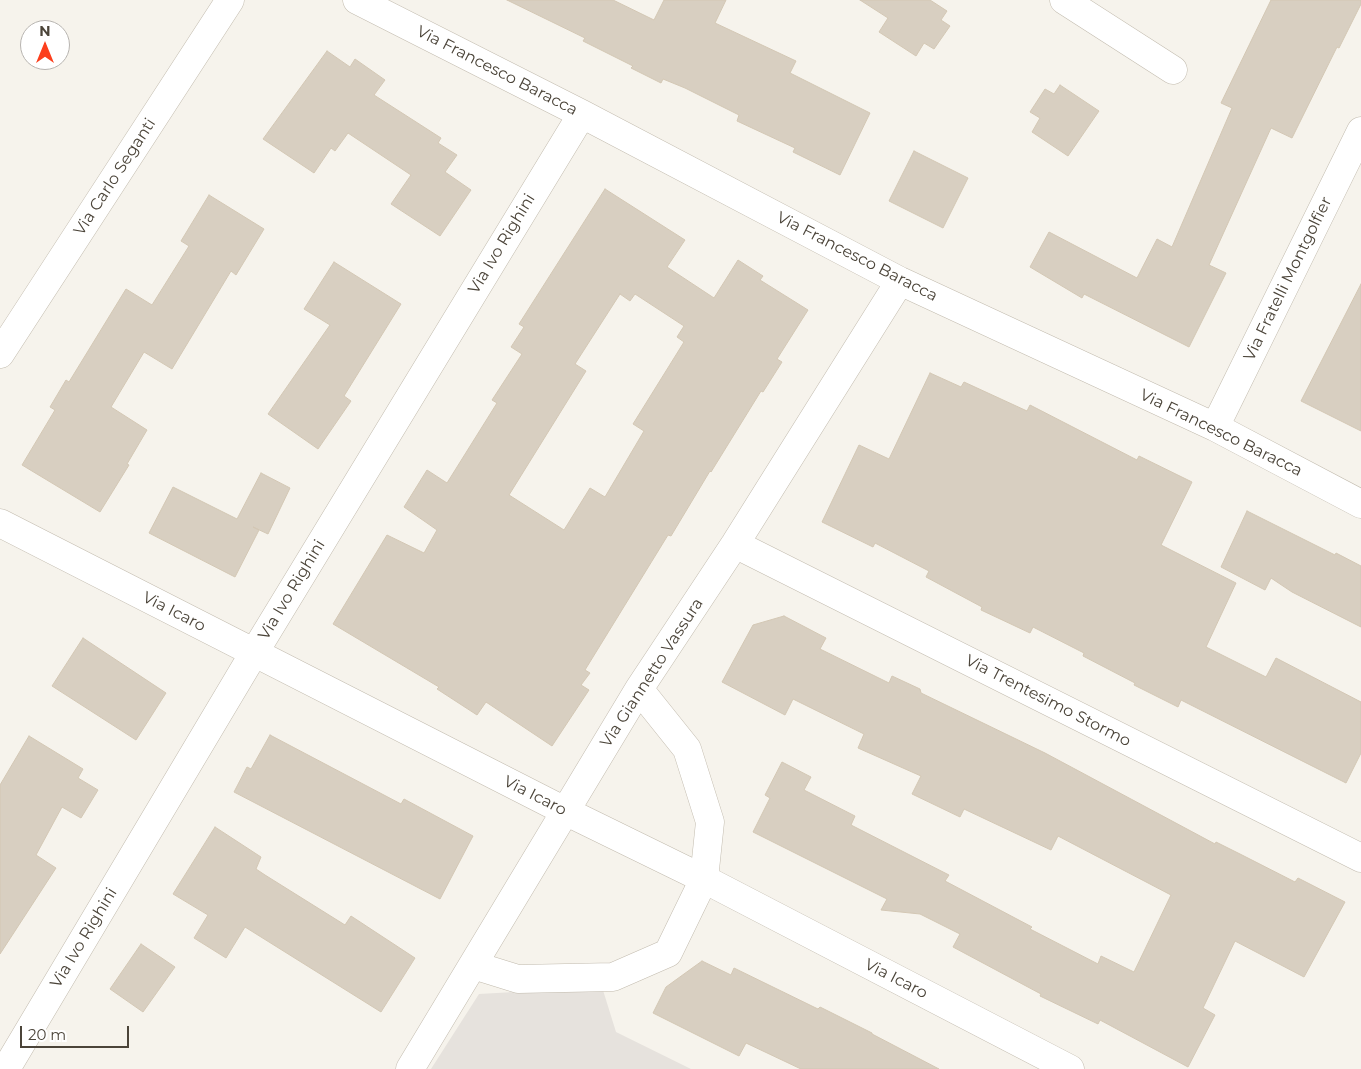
<!DOCTYPE html>
<style>
body{margin:0}
#map{position:relative;width:1361px;height:1069px;overflow:hidden;background:#f6f3ec;font-family:Montserrat,sans-serif}
canvas{display:block}
.north{position:absolute;left:20px;top:20px;width:50px;height:50px;box-sizing:border-box;background:#fff;border:1px solid #b7b4b0;border-radius:50%;rotate:0deg;font-size:14px;font-weight:700;line-height:20px;text-align:center;color:#4b4439}
.north::after{content:'';display:block;margin:auto;width:18px;height:22px;background:#fc3f1d;clip-path:polygon(50% 0,100% 100%,50% 72%,0 100%)}
.scale{position:absolute;left:20px;top:1026px;width:109px;height:22px;box-sizing:border-box;border:2px solid #4b4439;border-top:0;padding-left:6px;font-size:15px;line-height:18px;white-space:nowrap;color:#4b4439;-webkit-text-stroke:4px #fff;paint-order:stroke}
</style>
<div id="map">
<canvas width="1361" height="1069"></canvas>
<div class="north">N</div>
<div class="scale">20 m</div>
</div>
<script>
const g = document.querySelector('canvas').getContext('2d');
g.lineJoin = 'round';
function fill(path, color) {
  g.fillStyle = color;
  g.fill(path, 'evenodd');
}
function poly(rows) {
  const path = new Path2D();
  for (const r of rows) {
    path.moveTo(r[0], r[1]);
    for (let i = 2; i < r.length; i += 2) path.lineTo(r[i], r[i + 1]);
  }
  return path;
}
function trace(path, color, width, dash) {
  g.strokeStyle = color;
  g.lineWidth = width;
  g.lineCap = dash ? 'butt' : 'round';
  g.setLineDash(dash || []);
  g.stroke(path);
}
function label(font, color, halo, rows, align = 'center') {
  g.font = font + ' Montserrat,sans-serif';
  g.lineWidth = 4;
  g.setLineDash([]);
  g.textBaseline = 'middle';
  g.strokeStyle = halo;
  g.fillStyle = color;
  for (const [text, x, y, turn = 0] of rows) {
    g.save();
    g.translate(x, y);
    g.rotate((+turn || 0) * Math.PI / 180);
    g.textAlign = isNaN(turn) ? turn : align;
    if (halo) g.strokeText(text, 0, 0);
    g.fillText(text, 0, 0);
    g.restore();
  }
}
fill(poly([
 [602,987,616,1032,691,1069,431,1069,479,994]
]), '#e6e2dd');
const building = poly([
 [507,0,613,0,654,20,664,0,726,0,715,23,796,61,790,73,870,113,840,175,793,152,795,148,737,121,739,115,685,88,663,79,661,83,631,68,633,66,583,41,585,38,507,0],
 [860,0,930,0,947,11,941,20,950,26,934,49,924,43,916,56,879,32,888,18,860,0],
 [1271,0,1361,0,1361,4,1339,48,1337,47,1292,138,1271,128,1209,265,1226,273,1189,347,1084,294,1082,298,1030,267,1049,232,1137,278,1157,239,1172,247,1232,108,1221,103,1271,0],
 [327,51,350,67,355,59,385,80,374,95,441,138,438,143,457,155,445,172,471,190,440,236,391,204,411,175,348,133,335,151,331,148,314,173,263,139,327,51],
 [1060,85,1099,111,1068,156,1032,132,1040,118,1030,112,1045,89,1054,94,1060,85],
 [914,151,968,178,943,228,889,201,914,151],
 [605,189,685,240,667,267,714,298,738,260,763,276,760,280,808,310,777,359,782,362,763,392,761,391,711,472,710,471,671,536,668,535,585,670,590,673,581,685,589,690,552,746,486,702,477,715,437,689,439,687,333,624,387,535,424,553,437,530,404,507,427,470,447,483,497,403,492,400,522,354,511,347,524,327,519,324,605,189],
 [620,294,630,301,635,294,684,326,677,337,684,342,633,424,644,431,605,497,590,488,564,530,509,495,586,371,575,364,620,294],
 [209,195,264,229,236,275,231,271,172,369,144,352,111,407,147,430,127,464,129,465,100,512,22,465,55,410,50,407,66,380,69,382,126,289,152,305,189,246,181,241,209,195],
 [334,262,401,304,344,396,351,401,318,449,268,414,330,325,304,309,334,262],
 [1361,284,1361,431,1301,401,1361,284],
 [930,373,961,387,964,382,1027,411,1030,405,1137,460,1139,456,1192,482,1161,545,1236,583,1206,647,1266,677,1276,658,1361,702,1361,753,1346,783,1181,700,1178,707,1134,685,1135,683,1083,656,1084,653,1033,627,1030,633,981,610,982,607,926,577,929,571,875,543,873,547,822,522,859,445,889,459,930,373],
 [261,473,290,488,268,534,253,527,259,530,235,577,149,533,173,487,237,519,261,473],
 [1247,511,1335,555,1336,553,1361,566,1361,627,1292,592,1271,578,1265,590,1221,567,1247,511],
 [784,616,826,638,820,649,889,683,892,676,920,689,921,693,1045,753,1215,844,1216,842,1242,855,1295,882,1298,878,1345,902,1304,977,1235,941,1203,1008,1215,1015,1188,1067,1100,1020,1098,1024,1040,996,1041,994,953,947,960,934,920,914,881,910,887,899,753,832,770,798,765,795,782,762,811,777,804,790,855,816,851,825,949,875,945,881,1032,927,1030,929,1098,964,1101,956,1134,972,1171,895,1058,836,1051,850,964,809,960,817,912,794,921,776,858,748,864,734,793,699,785,715,722,682,753,625,784,616],
 [83,638,166,693,136,740,52,686,83,638],
 [270,735,401,804,404,799,473,836,440,899,234,792,247,767,251,769,270,735],
 [29,736,83,769,78,778,98,790,81,818,62,807,36,855,56,868,0,954,0,785,29,736],
 [215,827,261,857,256,869,265,875,345,925,351,916,415,958,381,1012,245,927,226,958,194,938,208,915,173,894,215,827],
 [141,944,175,967,143,1012,110,989,141,944],
 [702,961,731,975,734,968,818,1009,820,1007,872,1033,872,1034,939,1069,801,1069,746,1043,739,1056,653,1013,666,987,702,961]
]);
fill(building, '#d8cfc1');
trace(building, '#d3c7b4', 1);
const street = poly([
 [357,0,582,114,900,281,1215,427,1361,504],
 [1064,0,1173,70],
 [0,354,230,0],
 [1215,427,1361,131],
 [0,523,565,811,704,879,1070,1069],
 [735,544,1361,858],
 [473,965,518,979,613,977,668,953,704,879,710,822,687,749,639,689],
 [6,1069,254,653,582,114],
 [410,1069,639,689,735,544,900,281]
]);
trace(street, '#c2bbae', 29);
trace(street, '#fff', 28);
label('16px', '#4b4439', '#fff', [
 ["Via Francesco Baracca",497,71,27],
 ["Via Carlo Seganti",115,177,-57],
 ["Via Ivo Righini",502,244,-59],
 ["Via Francesco Baracca",857,257,27],
 ["Via Fratelli Montgolfier",1288,279,-64],
 ["Via Francesco Baracca",1221,433,26],
 ["Via Ivo Righini",292,590,-59],
 ["Via Icaro",174,612,27],
 ["Via Giannetto Vassura",652,673,-57],
 ["Via Trentesimo Stormo",1048,701,27],
 ["Via Icaro",535,796,27],
 ["Via Ivo Righini",84,938,-59],
 ["Via Icaro",896,979,27]
]);
</script>
